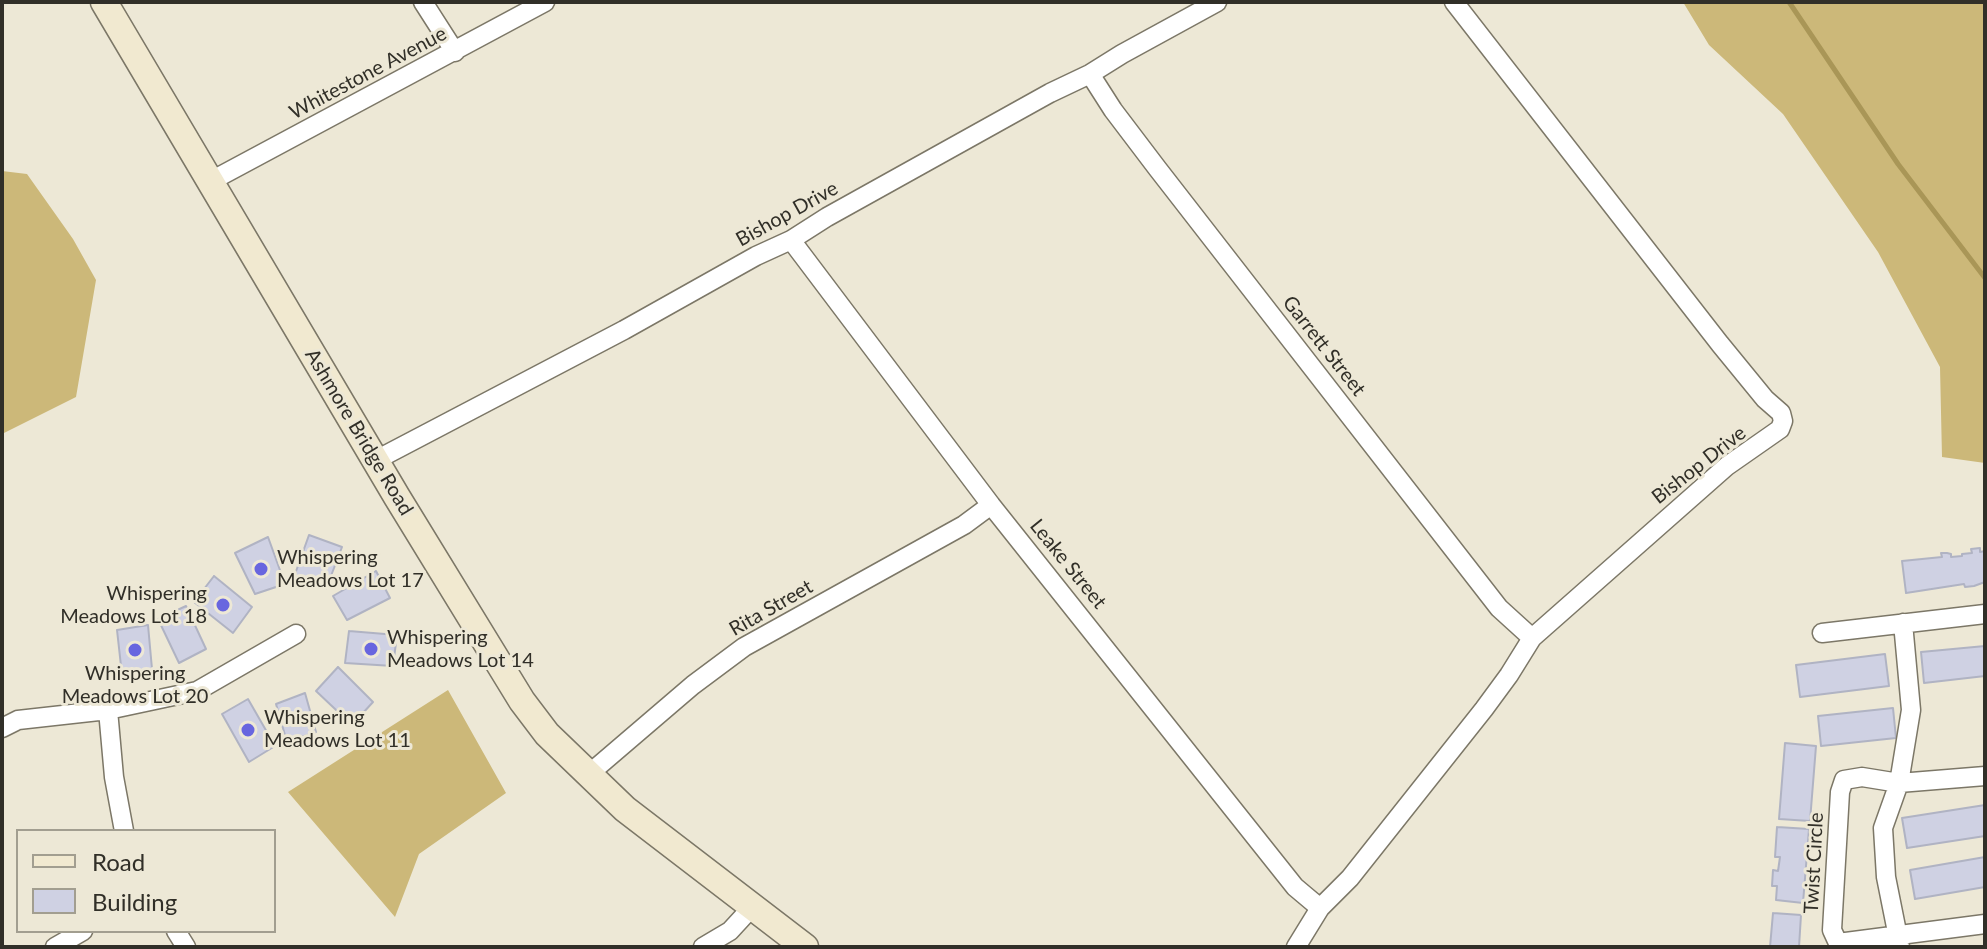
<!DOCTYPE html>
<style>
body{margin:0}
#map{position:relative;width:1987px;height:949px;overflow:hidden;background:#ede8d6;font-family:Lato,sans-serif}
canvas{display:block}
.frame{position:absolute;inset:0;border:4px solid #312f28;pointer-events:none}
.legend{position:absolute;left:16px;top:829px;width:260px;height:104px;box-sizing:border-box;background:#ede8d6;border:2px solid #a29e90;margin:0;padding:10px 14px;list-style:none;font-size:24px;color:#312f28}
.legend li{display:flex;align-items:center;gap:16px;height:40px}
.legend b{width:40px;border:2px solid #a29e90}
</style>
<div id="map">
<canvas width="1987" height="949"></canvas>
<div class="frame"></div>
<ul class="legend">
<li><b style="height:10px;background:#f1e9d0"></b>Road</li>
<li><b style="height:22px;background:#cfd1e3"></b>Building</li>
</ul>
</div>
<script>
const g = document.querySelector('canvas').getContext('2d');
g.lineJoin = 'round';
function fill(path, color) {
  g.fillStyle = color;
  g.fill(path, 'evenodd');
}
function poly(rows) {
  const path = new Path2D();
  for (const r of rows) {
    path.moveTo(r[0], r[1]);
    for (let i = 2; i < r.length; i += 2) path.lineTo(r[i], r[i + 1]);
  }
  return path;
}
function trace(path, color, width, dash) {
  g.strokeStyle = color;
  g.lineWidth = width;
  g.lineCap = dash ? 'butt' : 'round';
  g.setLineDash(dash || []);
  g.stroke(path);
}
function label(font, color, halo, rows, align = 'center') {
  g.font = font + ' Lato,sans-serif';
  g.lineWidth = 6;
  g.setLineDash([]);
  g.textBaseline = 'middle';
  g.strokeStyle = halo;
  g.fillStyle = color;
  for (const [text, x, y, turn = 0] of rows) {
    g.save();
    g.translate(x, y);
    g.rotate((+turn || 0) * Math.PI / 180);
    g.textAlign = isNaN(turn) ? turn : align;
    if (halo) g.strokeText(text, 0, 0);
    g.fillText(text, 0, 0);
    g.restore();
  }
}
fill(poly([
 [1683,2,1985,2,1985,463,1942,457,1940,367,1878,252,1783,114,1709,45],
 [2,171,27,174,73,239,96,280,76,397,2,434],
 [448,690,506,793,419,854,395,917,288,792]
]), '#ccb879');
trace(poly([
 [1789,2,1898,164,1985,278]
]), '#a99657', 5);
const building = poly([
 [309,535,342,547,326,589,294,577,309,535],
 [268,537,285,584,255,594,235,553,268,537],
 [1980,548,1980,552,1985,551,1985,582,1974,586,1965,587,1964,584,1906,593,1902,561,1942,557,1941,553,1947,553,1951,554,1951,557,1962,556,1962,554,1972,553,1971,549,1980,548],
 [376,571,390,598,347,620,333,596,376,571],
 [214,576,252,607,233,633,194,602,214,576],
 [186,606,206,649,179,663,158,619,186,606],
 [148,625,152,669,122,675,117,630,148,625],
 [349,631,397,635,393,666,345,663,349,631],
 [1985,646,1985,676,1924,683,1921,652,1985,646],
 [1885,654,1889,686,1800,697,1796,665,1885,654],
 [338,667,373,702,352,725,316,691,338,667],
 [305,693,316,732,287,742,276,704,305,693],
 [248,699,275,746,249,762,222,714,248,699],
 [1893,708,1896,738,1821,746,1818,716,1893,708],
 [1785,743,1816,746,1810,821,1779,819,1785,743],
 [1985,805,1985,836,1907,848,1902,818,1985,805],
 [1777,827,1809,829,1803,903,1776,900,1777,886,1772,886,1773,870,1778,871,1780,857,1775,857,1777,827],
 [1985,857,1985,887,1915,899,1910,870,1985,857],
 [1773,913,1801,915,1799,947,1770,947,1773,913]
]);
fill(building, '#cfd1e3');
trace(building, '#b0b3c3', 2);
const minor = poly([
 [423,2,455,52],
 [1090,74,1113,110,1157,168,1499,608,1532,638],
 [211,181,545,2],
 [791,240,991,505,1295,887,1320,908],
 [376,460,624,330,756,256,791,240,827,217,1050,93,1090,74,1122,54,1217,2],
 [1822,633,1985,614],
 [108,710,114,777,124,831],
 [2,728,18,720,108,710,197,691,296,634],
 [589,774,693,685,744,647,964,525,991,505],
 [1985,776,1899,783,1862,777,1844,780,1840,792,1832,930,1838,943,1985,924],
 [176,931,186,947],
 [55,947,83,931],
 [703,947,730,931,753,906],
 [1296,947,1320,908,1350,878,1484,709,1509,675,1532,638,1727,466,1780,429,1783,421,1781,413,1765,399,1720,344,1454,2],
 [1900,947,1886,877,1883,828,1899,783,1911,710,1903,623]
]);
const secondary = poly([
 [104,2,397,497,522,701,547,734,625,809,805,947]
]);
trace(minor, '#7c7767', 21);
trace(secondary, '#7c7767', 29);
trace(minor, '#fff', 18);
trace(secondary, '#f1e9d0', 26);
for (const [x, y, r, color] of [
 [261,569,8,"#6866df"],
 [223,605,8,"#6866df"],
 [371,649,8,"#6866df"],
 [135,650,8,"#6866df"],
 [248,730,8,"#6866df"]
]) {
  const dot = new Path2D();
  dot.arc(x, y, r, 0, 2 * Math.PI);
  g.fillStyle = color;
  g.fill(dot);
  trace(dot, '#ede8d6', 3);
}
label('20px', '#312f28', '#ede8d6', [
 ["Whitestone Avenue",368,73,-28],
 ["Bishop Drive",787,214,-29],
 ["Garrett Street",1324,346,52],
 ["Ashmore Bridge Road",359,432,59],
 ["Bishop Drive",1699,465,-38],
 ["Leake Street",1068,564,51],
 ["Rita Street",771,608,-30],
 ["Twist Circle",1814,863,-87]
]);
label('20px', '#312f28', '#ede8d6', [
 ["Whispering",277,558],
 ["Meadows Lot 17",277,581],
 ["Whispering",207,594,"right"],
 ["Meadows Lot 18",207,617,"right"],
 ["Whispering",387,638],
 ["Meadows Lot 14",387,661],
 ["Whispering",135,674,"center"],
 ["Meadows Lot 20",135,697,"center"],
 ["Whispering",264,718],
 ["Meadows Lot 11",264,741]
], 'left');
</script>
